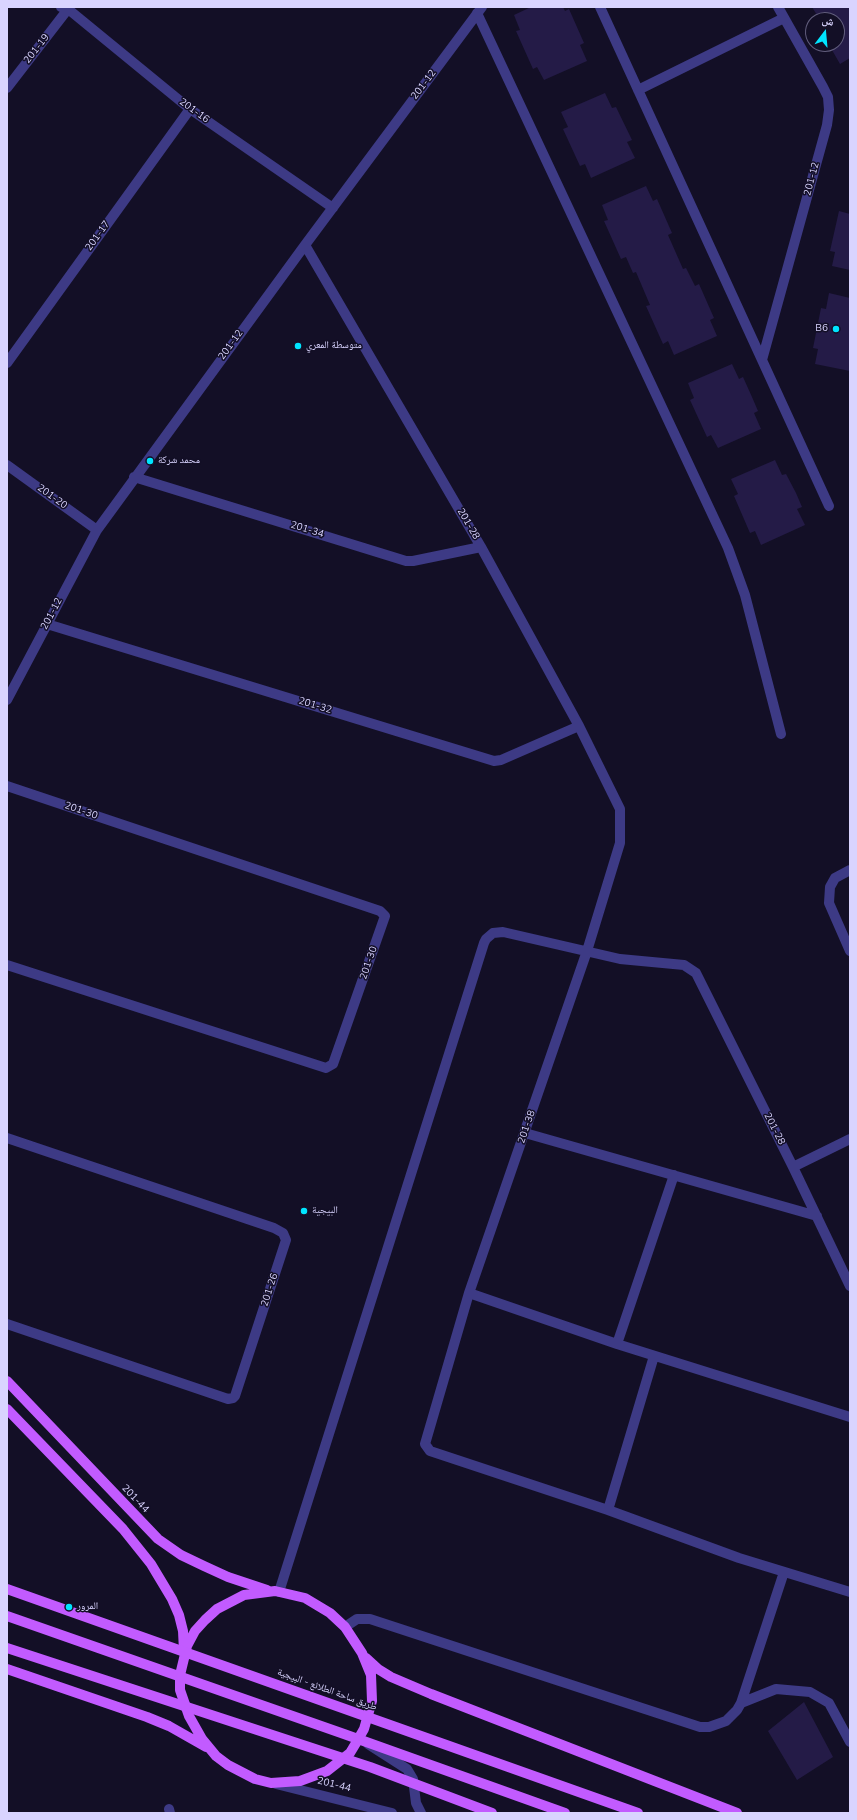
<!DOCTYPE html>
<meta charset="utf-8">
<style>
body{margin:0}
#map{position:relative;width:857px;height:1820px;overflow:hidden;background:#130f26;font-family:"Nunito Sans","Noto Naskh Arabic",sans-serif}
canvas{display:block}
.frame{position:absolute;inset:0;border:8px solid #d9d4ff;pointer-events:none}
.north{position:absolute;left:805px;top:12px;width:40px;height:40px;box-sizing:border-box;background:#130f26;border:1px solid #625e7d;border-radius:50%;rotate:16deg;font-size:11px;font-weight:700;line-height:16px;text-align:center;color:#d9d4ff}
.north::after{content:'';display:block;margin:auto;width:14px;height:18px;background:#00e5ff;clip-path:polygon(50% 0,100% 100%,50% 72%,0 100%)}
</style>
<div id="map">
<canvas width="857" height="1820"></canvas>
<div class="frame"></div>
<div class="north">ش</div>
</div>
<script>
const g = document.querySelector('canvas').getContext('2d');
g.lineJoin = 'round';
function fill(path, color) {
  g.fillStyle = color;
  g.fill(path, 'evenodd');
}
function poly(rows) {
  const path = new Path2D();
  for (const r of rows) {
    path.moveTo(r[0], r[1]);
    for (let i = 2; i < r.length; i += 2) path.lineTo(r[i], r[i + 1]);
  }
  return path;
}
function trace(path, color, width, dash) {
  g.strokeStyle = color;
  g.lineWidth = width;
  g.lineCap = dash ? 'butt' : 'round';
  g.setLineDash(dash || []);
  g.stroke(path);
}
function label(font, color, halo, rows, align = 'center') {
  g.font = font + ' "Nunito Sans","Noto Naskh Arabic",sans-serif';
  g.lineWidth = 3;
  g.setLineDash([]);
  g.textBaseline = 'middle';
  g.strokeStyle = halo;
  g.fillStyle = color;
  for (const [text, x, y, turn = 0] of rows) {
    g.save();
    g.translate(x, y);
    g.rotate((+turn || 0) * Math.PI / 180);
    g.textAlign = isNaN(turn) ? turn : align;
    if (halo) g.strokeText(text, 0, 0);
    g.fillText(text, 0, 0);
    g.restore();
  }
}
fill(poly([
 [531,7,563,7,565,11,569,9,584,43,580,45,587,61,544,80,537,67,533,69,516,31,520,30,514,15],
 [812,7,850,7,850,58,840,64,832,50,837,47,837,20,820,20],
 [605,93,612,108,616,107,632,140,627,142,635,158,591,178,585,164,580,166,563,129,568,127,561,112],
 [646,186,653,201,657,199,672,233,668,235,683,269,686,268,695,286,699,284,714,318,710,320,717,336,674,355,668,341,663,344,646,306,650,305,636,272,633,273,626,257,621,259,604,221,608,220,602,205],
 [839,211,850,214,850,270,832,266,835,252,830,251],
 [829,293,850,298,850,371,815,364,818,349,813,348,821,308,826,309],
 [732,364,739,379,743,377,752,397,758,411,754,413,761,429,718,448,711,435,707,437,690,400,694,398,688,383],
 [775,460,782,475,786,474,796,493,802,507,797,509,805,525,761,545,755,531,750,533,734,496,738,494,731,479],
 [804,1702,833,1757,797,1780,768,1731]
]), '#241b47');
trace(poly([
 [61,7,68,9,190,109,333,208],
 [600,7,829,506],
 [477,13,728,548,745,595,781,734],
 [7,88,68,9],
 [638,90,784,18],
 [305,245,481,547,579,726,620,809,620,843,587,951,469,1293,425,1444,430,1451,608,1510,739,1558,850,1592],
 [762,360,827,125,829,110,828,97,823,87,778,7],
 [7,363,190,109],
 [7,465,97,530],
 [134,477,406,561,413,561,481,547],
 [47,624,494,761,501,760,579,726],
 [7,700,97,530,305,245,482,7],
 [7,786,380,911,385,916,333,1064,326,1068,7,965],
 [850,870,835,878,830,887,829,903,850,951],
 [525,1133,817,1216],
 [7,1138,274,1228,283,1233,286,1240,235,1396,233,1398,228,1399,7,1324],
 [793,1167,850,1139],
 [469,1293,617,1344,850,1417],
 [617,1344,674,1175],
 [608,1510,654,1356],
 [279,1592,484,943,486,939,493,933,503,932,620,959,684,965,696,973,793,1167,850,1286],
 [345,1627,357,1619,370,1619,700,1727,709,1727,726,1721,737,1710,741,1703,784,1572],
 [741,1703,776,1689,810,1692,829,1703,850,1742],
 [368,1744,407,1769,413,1779,416,1803,421,1813],
 [276,1784,392,1813],
 [169,1809,170,1813]
]), '#3d3a85', 10);
trace(poly([
 [7,1381,158,1539,181,1555,204,1566,228,1577,267,1590],
 [7,1409,123,1529,151,1564,172,1599,179,1615,183,1631,184,1651],
 [275,1591,305,1598,330,1613,345,1627,362,1653,371,1675,372,1701,364,1729,356,1743,350,1753,327,1771,300,1781,271,1783,255,1779,228,1765,216,1756,202,1739,189,1716,180,1690,180,1675,187,1646,195,1631,205,1620,217,1609,244,1595,275,1591],
 [366,1658,378,1669,391,1677,431,1694,737,1813],
 [7,1669,147,1717,169,1726,206,1747]
]), '#c25bff', 10);
trace(poly([
 [7,1589,638,1813],
 [7,1616,344,1734,565,1813],
 [7,1648,370,1767,492,1813]
]), '#c25bff', 10);
for (const [x, y, r, color] of [
 [836,329,4,"#00e5ff"],
 [298,346,4,"#00e5ff"],
 [150,461,4,"#00e5ff"],
 [304,1211,4,"#00e5ff"],
 [69,1607,4,"#00e5ff"]
]) {
  const dot = new Path2D();
  dot.arc(x, y, r, 0, 2 * Math.PI);
  g.fillStyle = color;
  g.fill(dot);
  trace(dot, '#130f26', 1.5);
}
label('10px', '#d9d4ff', '#130f26', [
 ["201-19",37,49,-52],
 ["201-12",424,85,-53],
 ["201-16",194,111,36],
 ["201-12",812,179,-75],
 ["201-17",98,236,-54],
 ["201-12",231,345,-54],
 ["201-20",52,497,36],
 ["201-28",468,524,60],
 ["201-34",307,530,17],
 ["201-12",52,614,-62],
 ["201-32",315,706,17],
 ["201-30",81,811,19],
 ["201-30",369,963,-71],
 ["201-38",527,1127,-71],
 ["201-28",774,1129,63],
 ["201-26",270,1290,-72],
 ["201-44",135,1499,46],
 ["طريق ساحة الطلائع - البيجية",327,1690,20],
 ["201-44",334,1785,14]
]);
label('10px', '#d9d4ff', '#130f26', [
 ["B6",828,329,"right"],
 ["متوسطة المعري",306,346],
 ["محمد شركة",158,461],
 ["البيجية",312,1211],
 ["المرور",77,1607]
], 'left');
</script>
